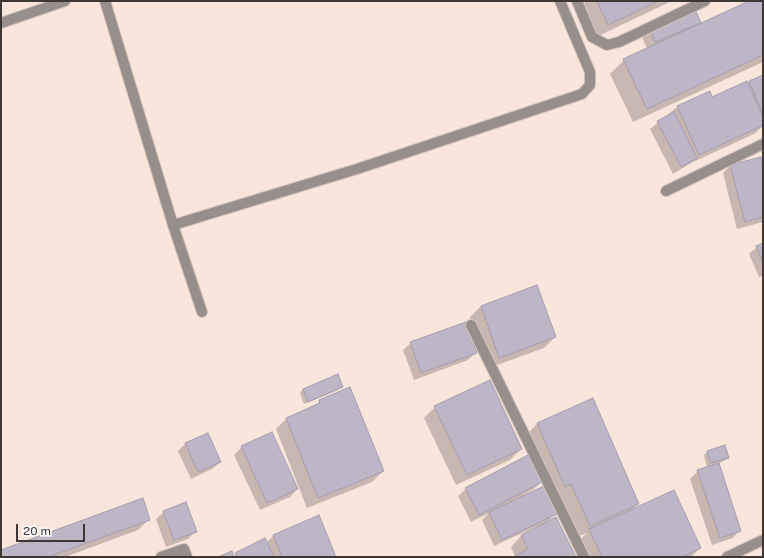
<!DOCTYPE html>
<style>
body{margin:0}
#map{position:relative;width:764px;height:558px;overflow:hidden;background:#f9e5dc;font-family:"Public Sans",sans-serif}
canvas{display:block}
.frame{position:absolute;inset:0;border:2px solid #3f3734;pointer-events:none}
.scale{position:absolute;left:16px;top:524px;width:69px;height:18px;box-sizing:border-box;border:2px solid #3f3734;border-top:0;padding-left:5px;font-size:12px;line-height:14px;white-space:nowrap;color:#3f3734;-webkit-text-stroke:3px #fff;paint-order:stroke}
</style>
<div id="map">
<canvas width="764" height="558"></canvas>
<div class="frame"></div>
<div class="scale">20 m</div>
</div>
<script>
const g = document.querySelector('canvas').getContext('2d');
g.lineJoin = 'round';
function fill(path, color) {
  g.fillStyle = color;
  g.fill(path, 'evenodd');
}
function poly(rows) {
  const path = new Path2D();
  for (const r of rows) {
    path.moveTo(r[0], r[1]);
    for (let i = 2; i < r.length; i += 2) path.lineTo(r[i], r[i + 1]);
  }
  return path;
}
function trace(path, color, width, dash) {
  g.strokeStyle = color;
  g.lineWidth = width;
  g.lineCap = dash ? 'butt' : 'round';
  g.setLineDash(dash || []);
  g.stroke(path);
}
fill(poly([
 [587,1,672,1,594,38,580,8],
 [752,1,763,1,763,62,633,122,610,74,624,60,647,49,642,37,649,29,700,22,695,27],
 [763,76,763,126,754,134,691,163,673,174,650,129,677,107,709,93,712,98],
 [730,166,763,169,763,222,737,229,723,173],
 [763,244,763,276,759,277,749,254,757,247],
 [481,306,555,337,544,348,489,368,470,317],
 [411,343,476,352,468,360,414,380,403,350],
 [342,387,338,390,304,404,300,393,303,389],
 [320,401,383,471,372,482,307,508,276,429,286,419,312,408],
 [435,407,521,449,510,460,456,485,424,418],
 [538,423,638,504,631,510,700,548,691,557,586,557,579,541,587,533,579,536,560,494,554,497,527,434],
 [185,444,220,462,212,469,191,479,178,451],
 [242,447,297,489,290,497,260,510,234,455],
 [707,452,728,458,724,461,718,463,740,530,733,538,712,545,690,479,698,471,707,468,704,455],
 [541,482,534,489,523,495,556,513,546,523,575,557,515,557,511,547,521,536,536,529,535,527,494,546,482,520,489,513,471,522,458,496,466,489],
 [164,512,196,531,188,539,166,547,156,519],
 [149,519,138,530,65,557,1,557,1,551],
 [273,536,335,557,221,557,233,557,236,554,266,543]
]), '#0003');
const building = poly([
 [597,1,658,1,608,25,597,1],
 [749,1,763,1,763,55,647,109,623,59,749,1],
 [695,9,701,23,655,42,649,28,695,9],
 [763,75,763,114,749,81,763,75],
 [747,81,763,117,763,125,699,155,677,106,710,91,712,97,747,81],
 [674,112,697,158,681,167,657,121,674,112],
 [761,157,763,165,763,217,745,222,730,165,761,157],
 [763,243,763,263,756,246,763,243],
 [537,285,556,337,499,358,481,306,537,285],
 [466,322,477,353,421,373,410,342,466,322],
 [338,374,343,387,308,402,303,389,338,374],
 [490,380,522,449,467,475,434,406,490,380],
 [350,387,384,471,318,498,286,418,320,403,319,400,350,387],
 [593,398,639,504,590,526,571,484,565,487,537,423,593,398],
 [272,432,298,489,267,503,241,446,272,432],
 [208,433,221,462,198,472,185,443,208,433],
 [725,445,729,458,710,463,707,451,725,445],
 [528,455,542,482,479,515,465,488,528,455],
 [719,463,741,531,720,538,697,470,719,463],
 [544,486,557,514,502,540,489,512,544,486],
 [674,490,701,548,682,557,602,557,589,529,674,490],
 [143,498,150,520,48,557,1,557,1,550,143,498],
 [186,502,197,532,174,540,163,511,186,502],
 [319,515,336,557,282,557,273,535,319,515],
 [556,517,576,557,513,557,528,549,521,535,556,517],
 [265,538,274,557,237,557,235,553,265,538],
 [232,551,234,557,218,557,232,551]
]);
fill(building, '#bdb6c7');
trace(building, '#a49cad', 1);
const minor = poly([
 [105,1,173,225,202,312],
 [577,1,592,37,607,45,619,42,705,1],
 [1,23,65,1],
 [666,191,763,144],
 [173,225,357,169,582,94,590,85,590,72,560,1],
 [471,325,584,557],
 [161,557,184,549,187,557],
 [727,557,763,540]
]);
trace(minor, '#d4c2ba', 12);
trace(minor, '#978f8b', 10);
</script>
